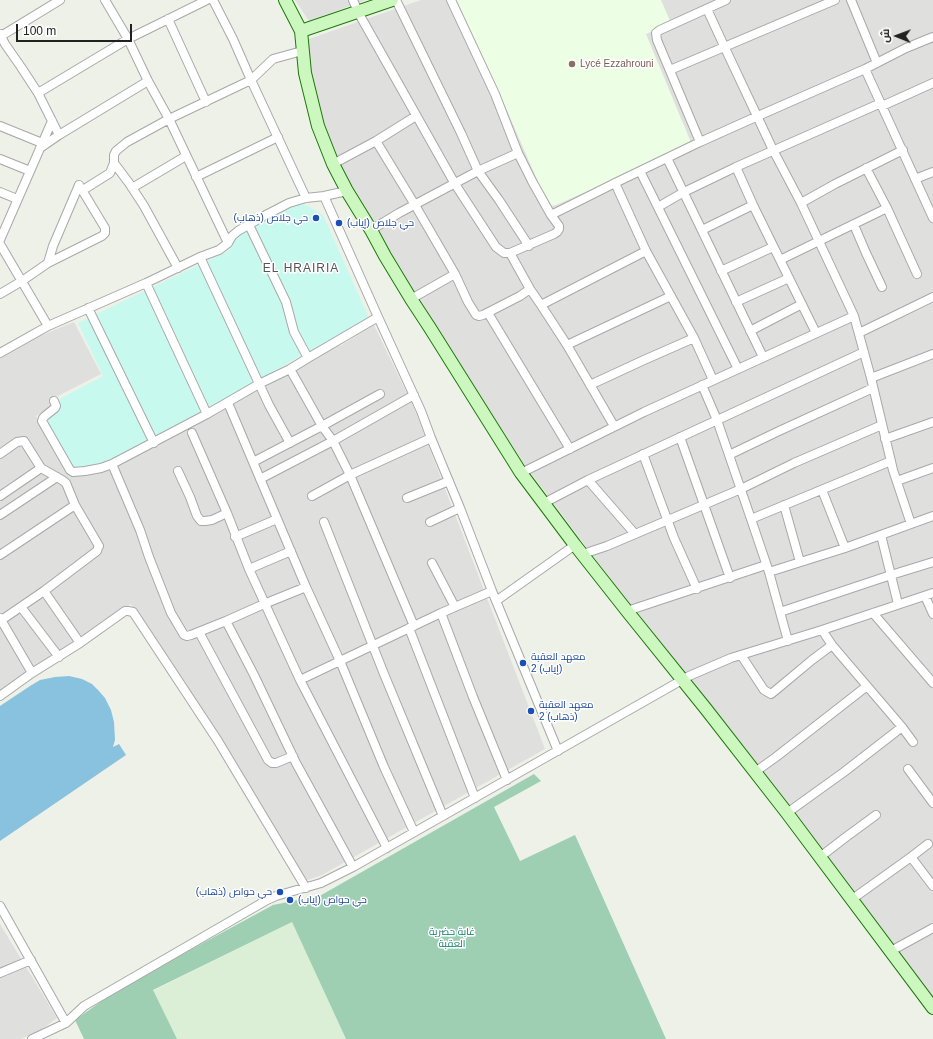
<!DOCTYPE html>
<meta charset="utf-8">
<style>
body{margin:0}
#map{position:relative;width:933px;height:1039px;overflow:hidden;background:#eef1e8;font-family:Helvetica,Cairo,sans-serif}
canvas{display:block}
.north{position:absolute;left:877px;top:16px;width:40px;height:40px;-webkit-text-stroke:3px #fff;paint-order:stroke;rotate:271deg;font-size:11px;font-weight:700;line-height:16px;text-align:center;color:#212121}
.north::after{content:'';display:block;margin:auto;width:14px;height:18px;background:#212121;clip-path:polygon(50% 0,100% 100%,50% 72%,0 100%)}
.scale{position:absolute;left:16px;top:24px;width:116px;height:18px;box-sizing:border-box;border:2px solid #212121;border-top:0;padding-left:5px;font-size:12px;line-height:14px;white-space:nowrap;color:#212121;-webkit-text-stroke:3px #fff;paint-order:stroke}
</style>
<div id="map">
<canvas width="933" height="1039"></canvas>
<div class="north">ش</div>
<div class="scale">100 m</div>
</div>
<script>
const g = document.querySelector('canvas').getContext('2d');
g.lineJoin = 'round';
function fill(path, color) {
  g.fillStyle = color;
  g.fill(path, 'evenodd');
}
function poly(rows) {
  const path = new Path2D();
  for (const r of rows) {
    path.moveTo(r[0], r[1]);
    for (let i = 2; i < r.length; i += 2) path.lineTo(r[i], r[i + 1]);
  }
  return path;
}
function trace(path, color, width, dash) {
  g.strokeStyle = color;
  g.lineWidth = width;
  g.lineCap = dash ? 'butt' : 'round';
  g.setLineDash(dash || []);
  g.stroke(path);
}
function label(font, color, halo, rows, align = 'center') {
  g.font = font + ' Helvetica,Cairo,sans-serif';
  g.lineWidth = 3;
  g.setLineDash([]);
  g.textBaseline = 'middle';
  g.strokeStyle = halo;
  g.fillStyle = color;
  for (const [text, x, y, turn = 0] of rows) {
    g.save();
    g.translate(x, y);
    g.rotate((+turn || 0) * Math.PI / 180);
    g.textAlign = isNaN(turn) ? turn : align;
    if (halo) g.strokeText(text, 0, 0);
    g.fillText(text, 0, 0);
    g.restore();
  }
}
fill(poly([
 [295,0,366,0,309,21],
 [421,0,933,0,933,1000,683,676,524,464,371,227,322,134,307,80,306,40],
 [320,315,340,346,374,325,414,408,545,749,322,875,302,882,131,604,0,692,0,357,25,342,74,322,101,374,52,399,54,406,36,416,70,477,111,470,308,361,292,334],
 [0,924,57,1018,38,1032,20,1039,0,1039]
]), '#dfdfde');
fill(poly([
 [454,0,661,0,671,23,646,34,690,140,689,145,685,148,556,205,551,206,548,205,502,99,471,32]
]), '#ecfee4');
fill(poly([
 [292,922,346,1039,177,1039,153,991]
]), '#daefd5');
fill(poly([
 [534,774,541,781,494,807,520,861,575,835,666,1039,346,1039,292,922,153,990,177,1039,84,1039,75,1020,120,988,273,905,298,900,302,906]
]), '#9ecfb3');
fill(poly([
 [299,203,308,206,323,215,369,318,111,462,72,471,43,419,56,401,103,376,78,323,228,251,236,236]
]), '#c8f9ef');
fill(poly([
 [69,676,82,679,92,684,98,690,105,698,111,710,114,722,115,740,113,747,119,744,126,755,0,841,0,706,30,686,40,680,55,677]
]), '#89c2de');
const street = poly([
 [105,0,128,39,148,81,169,119,228,243],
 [213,0,233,39,251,80,306,198],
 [353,0,358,12,455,184,496,247,504,253,510,253,554,234,557,232,559,229,559,226,551,215,532,181,518,153,495,94,451,0],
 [396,0,461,133,478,171,499,200,529,246],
 [851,0,877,63],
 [707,9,725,48,773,150,801,203,854,316,871,378,893,470,911,524],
 [168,19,206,102],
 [0,34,5,44,21,67,38,93,59,135],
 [1,36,60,0],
 [865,69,933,218],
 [670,70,835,0],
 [38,93,128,39,207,0],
 [882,106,933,83],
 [0,126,42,143],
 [376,141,415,205,455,274,468,302,476,315,479,316,483,315,520,296,530,289],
 [700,142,657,40,656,33,660,30,726,0],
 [40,148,59,135,148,81],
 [667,158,763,357],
 [0,159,30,171],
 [114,163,129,183,144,206,178,268],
 [333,164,376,141,416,116],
 [736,167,753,205,816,333],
 [866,168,887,208,917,274],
 [640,171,738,369],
 [196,177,278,137],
 [915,179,933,172],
 [615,183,646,251,694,338,713,380],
 [79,185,105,228,105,233,102,236,48,263,53,246,79,185],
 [132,188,186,156],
 [83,190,110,173,114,163,114,155,116,151,127,142,169,119,251,80,273,59,302,51],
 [0,192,17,199],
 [324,196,378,317,421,411,431,438,460,508,492,591,558,751],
 [801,203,835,184,903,150],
 [658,207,684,192,736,167,881,103],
 [551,215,615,183,700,142,758,116,865,69,906,48,933,37],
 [854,225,866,253,882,287],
 [371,230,399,213,478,171,518,153],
 [702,230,753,205],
 [0,240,52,121],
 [0,244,48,326],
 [510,253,530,289,541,305,567,345,614,426],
 [200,257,269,405,290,443],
 [780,260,887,208],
 [721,271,773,247],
 [146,283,207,414],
 [0,294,22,281,48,263],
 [411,299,455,274],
 [736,302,789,278],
 [541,305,646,251],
 [88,308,154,443],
 [488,313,570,449],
 [750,331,802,304],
 [859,333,933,297],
 [567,345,671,296],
 [0,353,48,326,146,283,200,257,219,250,228,243,232,236,238,231,262,217,289,203,306,198,324,196,347,191],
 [308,358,378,317],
 [290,369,322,426,333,441,350,475,414,626],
 [871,378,933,354],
 [590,385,644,360,694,338],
 [702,385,717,420,751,519,769,572,788,641],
 [54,401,56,406,55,408,45,416,43,418,42,421,70,470,73,472,85,471,101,468,112,464,207,414,259,384,290,369,308,358,294,332,286,302,249,225],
 [228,403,306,587,340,661,384,767,414,832],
 [192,433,227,513,249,569,300,680,387,848],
 [680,437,730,578],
 [885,439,933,422],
 [0,454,17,442,24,441,41,468,62,480,66,483,75,505,99,546,98,548,97,551,44,591,0,621],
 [643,454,674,538,697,589],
 [729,455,779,431,873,388],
 [253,462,322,426,380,394],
 [112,464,140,530,149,557,171,613,184,635,187,636,191,635,226,621,264,604,306,587],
 [178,471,190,497,197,516,201,521,205,521,212,520,227,513],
 [521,473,644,412,854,316],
 [260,479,333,441,414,395],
 [588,480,635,534],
 [897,481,933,468],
 [822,490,845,548],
 [0,496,41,468],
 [312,496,350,475,431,438],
 [407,498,449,481],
 [544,503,588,480,864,352],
 [784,505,800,562],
 [0,515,57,477],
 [751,519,891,461],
 [324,522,384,674,443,816],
 [430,522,460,508],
 [881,535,898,604],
 [235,537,277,519],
 [583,554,607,546,741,489,794,463,882,425],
 [0,555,75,505],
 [432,563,455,607],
 [249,569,291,551],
 [769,572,845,548,933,516],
 [44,591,80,643],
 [925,596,933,614],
 [496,601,575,545],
 [21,607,59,657],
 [627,611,766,565],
 [780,612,891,575,933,562],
 [441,613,473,697,507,780],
 [873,613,933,683],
 [0,618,32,673],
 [226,621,254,675,296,763,353,867],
 [409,628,475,798],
 [822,630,832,645,902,727,913,742],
 [199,632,268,760,272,763,276,763,293,756],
 [741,655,764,690,771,694,776,690,812,660,832,645],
 [300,680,441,613,492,591],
 [0,696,32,673,80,643,125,611,128,611,133,612,218,741,306,888],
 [908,769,933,803],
 [755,772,776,757,867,686],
 [787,813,844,772,902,727],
 [820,857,846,837,876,815],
 [911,857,933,886],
 [851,900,911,857,928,844],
 [0,906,66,1023],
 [891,951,933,928],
 [0,973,31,960],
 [32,1039,66,1023,84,1006,267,900,276,896,321,883,353,867,689,676,731,658,822,630,933,593]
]);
const secondary = poly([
 [285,0,301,31,305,73,318,126,333,164,347,191,371,230,385,256,411,299,430,328,521,473,575,545,627,611,706,709,787,813,933,1008],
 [301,31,392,0]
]);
trace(street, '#a8a8a8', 10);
trace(secondary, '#1c7908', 14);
trace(street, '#fff', 8);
trace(secondary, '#ccf8bf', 12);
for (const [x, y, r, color] of [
 [572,64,4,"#8d6e63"],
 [316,218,4,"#1a4fb4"],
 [339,223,4,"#1a4fb4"],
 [523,663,4,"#1a4fb4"],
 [531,711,4,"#1a4fb4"],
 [280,892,4,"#1a4fb4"],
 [290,900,4,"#1a4fb4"]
]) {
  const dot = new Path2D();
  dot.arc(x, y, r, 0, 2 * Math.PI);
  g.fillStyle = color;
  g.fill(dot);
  trace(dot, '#fff', 1.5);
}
label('10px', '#785e54', '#fff', [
 ["Lycé Ezzahrouni",580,64]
], 'left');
label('10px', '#164399', '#fff', [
 ["حي جلاص (ذهاب)",308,218,"right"],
 ["حي جلاص (إياب)",347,223],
 ["معهد العقبة",531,657],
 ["2 (إياب)",531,669],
 ["معهد العقبة",539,705],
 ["2 (ذهاب)",539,717],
 ["حي حواص (ذهاب)",272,892,"right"],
 ["حي حواص (إياب)",298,900]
], 'left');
label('10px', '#0f8069', '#fff', [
 ["غابة حضرية",452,932],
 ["العقبة",452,944]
]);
g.letterSpacing = '1px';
label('12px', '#545454', '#fff', [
 ["EL HRAIRIA",301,269]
]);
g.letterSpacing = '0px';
</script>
